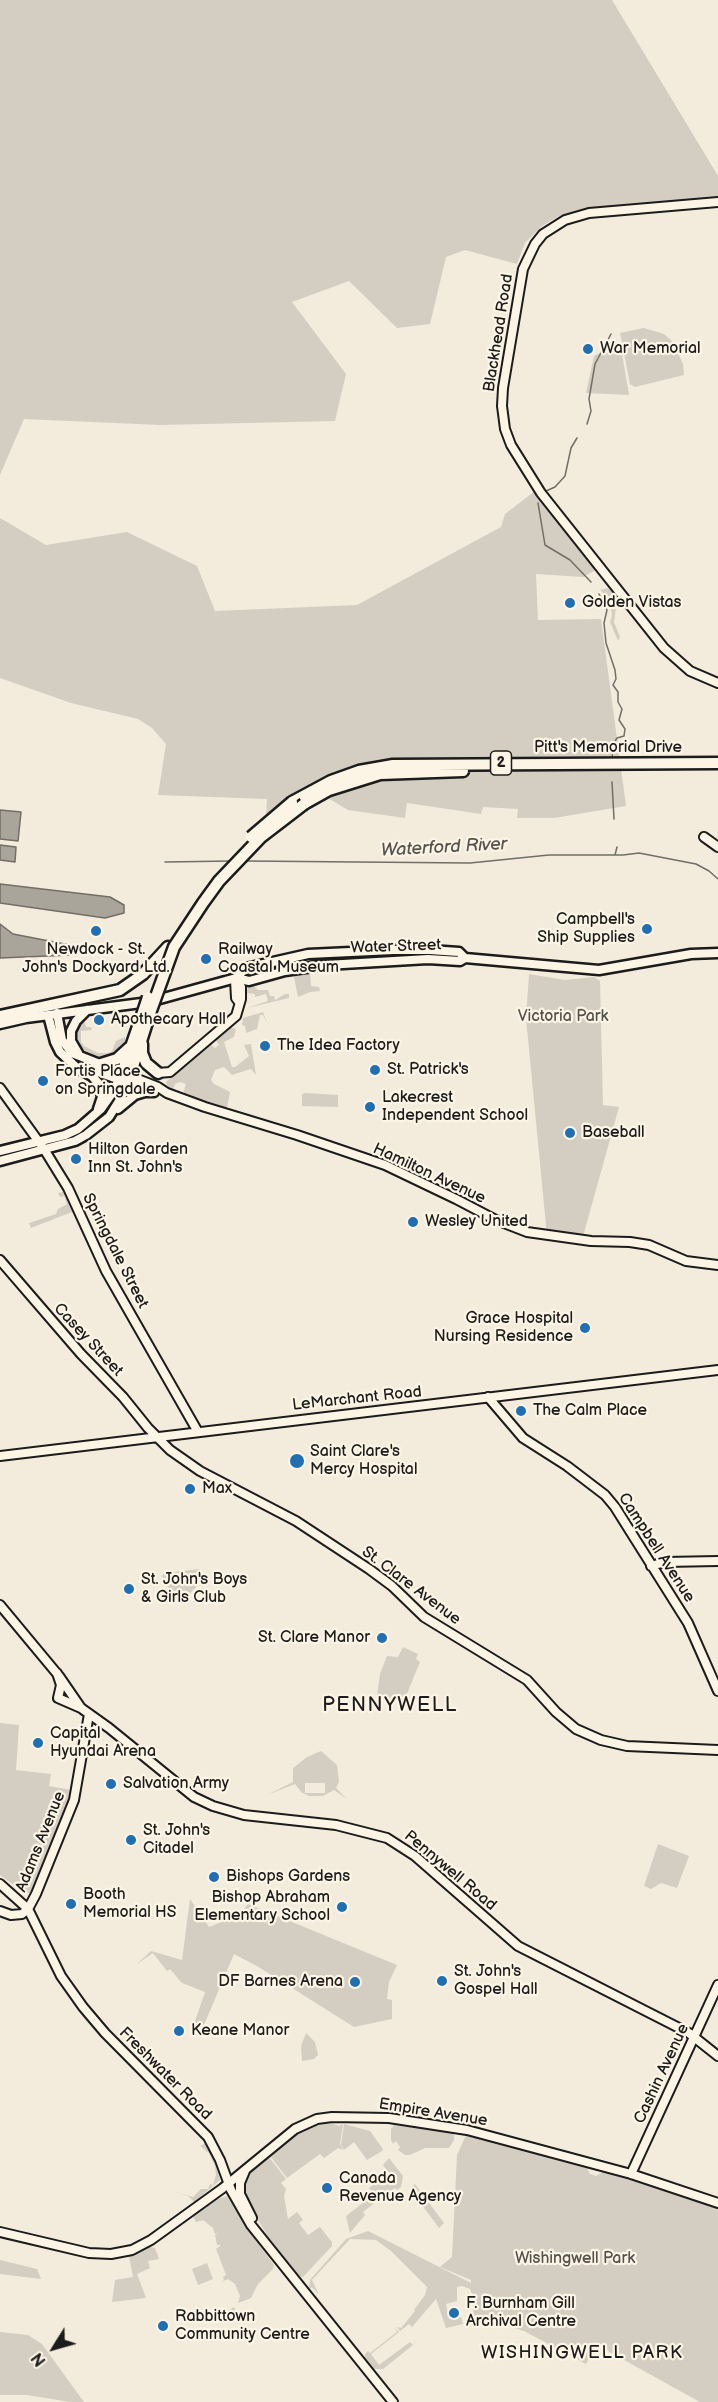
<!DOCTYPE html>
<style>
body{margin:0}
#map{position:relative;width:718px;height:2402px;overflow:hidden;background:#f3ecdd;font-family:"Balsamiq Sans",sans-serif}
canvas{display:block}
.north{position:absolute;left:24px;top:2318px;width:60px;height:60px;-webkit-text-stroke:4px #fcf5e5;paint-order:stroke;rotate:233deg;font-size:16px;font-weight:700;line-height:24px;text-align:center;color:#1c1c1c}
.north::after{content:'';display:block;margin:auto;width:21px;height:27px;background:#1c1c1c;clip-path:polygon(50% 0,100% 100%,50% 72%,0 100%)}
</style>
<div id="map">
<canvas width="718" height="2402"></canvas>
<div class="north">N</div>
</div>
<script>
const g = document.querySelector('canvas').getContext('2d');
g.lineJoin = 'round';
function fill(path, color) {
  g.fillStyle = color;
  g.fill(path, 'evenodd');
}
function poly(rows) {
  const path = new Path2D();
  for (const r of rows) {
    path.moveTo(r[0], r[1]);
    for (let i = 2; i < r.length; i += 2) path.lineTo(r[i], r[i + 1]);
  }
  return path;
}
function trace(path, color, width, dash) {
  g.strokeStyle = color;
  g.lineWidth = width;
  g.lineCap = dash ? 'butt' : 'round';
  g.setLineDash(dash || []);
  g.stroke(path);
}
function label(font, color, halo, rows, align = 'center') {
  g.font = font + ' "Balsamiq Sans",sans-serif';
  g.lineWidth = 4.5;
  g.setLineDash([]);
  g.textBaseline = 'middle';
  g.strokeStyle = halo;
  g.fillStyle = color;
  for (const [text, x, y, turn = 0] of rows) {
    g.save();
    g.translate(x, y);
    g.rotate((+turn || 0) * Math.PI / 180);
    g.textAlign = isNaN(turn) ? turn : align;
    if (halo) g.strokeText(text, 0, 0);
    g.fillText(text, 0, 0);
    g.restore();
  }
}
fill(poly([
 [0,0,612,0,718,176,718,198,589,210,559,216,542,226,525,243,517,264,465,250,446,257,430,324,397,328,349,281,292,302,346,374,335,421,160,425,24,419,0,475],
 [644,328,664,334,673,342,683,364,684,375,635,387,630,384,620,333],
 [620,342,629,395,586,393,594,356],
 [535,491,596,570,583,577,536,574,538,620,601,619,626,806,554,818,517,818,518,809,483,807,481,814,407,803,405,818,348,810,328,798,297,793,266,818,267,799,158,795,166,744,152,728,138,719,71,703,0,678,0,518,46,545,127,532,197,566,215,611,357,605,501,527,505,514],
 [608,588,615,594,617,600,614,622,620,637,618,641,610,622,612,616,609,598,600,590],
 [310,972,311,986,319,987,320,991,310,992,298,997,294,977,295,975],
 [529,974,565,980,594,977,600,981,603,1105,619,1107,582,1240,547,1236,526,1018],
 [254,986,258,990,268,990,270,996,274,996,275,1000,285,994,289,994,289,998,247,1008,268,1001,266,994,255,997,255,994,246,993,248,988],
 [263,1012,267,1023,263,1015,260,1015,257,1029,246,1033,245,1026,242,1025,243,1018],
 [84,1020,86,1027,91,1027,92,1030,81,1031,81,1042,84,1046,98,1053,108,1053,112,1051,116,1041,125,1037,125,1046,122,1052,104,1059,84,1053,76,1041,75,1036,77,1030],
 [230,1027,236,1029,234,1037,224,1042,232,1067,235,1067,249,1056,244,1045,251,1044,256,1075,251,1069,232,1075,224,1067,215,1070,211,1080,214,1084,230,1092,227,1108,183,1094,186,1084,180,1082,175,1084,173,1090,169,1088,166,1083,167,1081,210,1044,215,1048,219,1045,215,1039],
 [305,1093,338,1095,338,1107,302,1106,302,1094],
 [63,1192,72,1212,31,1228,29,1223,56,1214,58,1209,67,1204,64,1196,60,1197,58,1193],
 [200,1569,197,1586,182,1602,170,1591,162,1576,164,1573],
 [403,1647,418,1654,416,1659,420,1662,404,1701,377,1696,380,1674,387,1656,398,1657],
 [0,1723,19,1725,16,1770,51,1774,49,1786,71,1790,66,1808,31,1893,25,1893,0,1875],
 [321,1751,337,1765,339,1782,336,1788,347,1799,334,1790,323,1796,309,1796,301,1792,295,1784,267,1795,293,1782,293,1768,307,1757],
 [305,1783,325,1783,325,1793,305,1793],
 [658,1844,689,1856,677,1888,661,1883,651,1889,644,1886],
 [190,1899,209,1927,239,1915,248,1904,397,1965,389,1982,387,1999,392,2000,392,2019,354,2027,257,1966,234,1954,201,2032,192,2030,205,1992,182,1983,170,1969,167,1971,153,1953,137,1964,151,1951,182,1960],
 [306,2033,315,2042,318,2055,314,2059,302,2061,301,2046],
 [331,2123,339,2126,343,2124,340,2144,343,2150,338,2148,324,2158,320,2154,287,2178,270,2156,300,2132,314,2126],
 [344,2124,370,2131,383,2149,382,2151,367,2160,354,2142,344,2150,341,2145],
 [394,2125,454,2133,454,2140,449,2148,425,2148,410,2155,405,2155,398,2150,400,2147,396,2141,393,2144,391,2140,391,2129],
 [466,2135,587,2168,590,2174,596,2176,603,2172,630,2180,718,2209,718,2402,700,2402,597,2345,586,2364,524,2331,500,2324,472,2323,474,2320,472,2294,470,2289,462,2286,457,2287,457,2301,446,2304,449,2319,461,2317,463,2324,446,2328,436,2299,412,2327,409,2324,400,2331,397,2327,401,2328,415,2311,414,2310,425,2295,427,2287,391,2251,376,2240,350,2239,312,2280,319,2295,312,2287,309,2289,310,2280,346,2239,368,2231,471,2283,471,2280,440,2267,452,2257,457,2155],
 [206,2143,215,2160,220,2180,194,2202,188,2196,172,2191,193,2197,201,2189,208,2189,210,2184,213,2185,216,2175,215,2166,209,2153,200,2146],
 [269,2157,286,2179,281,2183,286,2189,284,2196,288,2219,297,2212,303,2220,299,2223,308,2235,320,2227,332,2242,332,2246,303,2277,299,2276,267,2235,243,2195,246,2176],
 [389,2158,403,2176,401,2187,397,2190,395,2188,378,2200,369,2188,389,2173,383,2165],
 [415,2184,444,2223,439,2228,410,2189],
 [369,2191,377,2201,363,2212,365,2215,350,2233,346,2216,364,2202,360,2197],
 [227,2196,251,2234,274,2265,273,2269,258,2284,251,2298,238,2303,240,2296,235,2284,228,2279,221,2282,224,2280,223,2277,226,2275,216,2249,221,2245,217,2245,215,2235,218,2233,215,2234,213,2228,203,2220,196,2222,193,2216,218,2199],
 [150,2247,155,2248,159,2259,148,2261,150,2268,137,2274,146,2298,112,2302,115,2280,133,2277,129,2256],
 [0,2260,37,2269,41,2279,0,2274],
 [207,2263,213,2279,198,2285,192,2269],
 [234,2307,237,2314,248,2314,248,2316,218,2318,217,2320,191,2320,205,2315,224,2313],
 [395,2328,399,2332,371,2354,379,2365,410,2342,413,2345,383,2369,372,2369,365,2359,365,2354,368,2351,370,2353,397,2332],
 [0,2332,28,2335,42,2344,84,2402,70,2402,27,2395,0,2395]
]), '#d3cec1');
const water = poly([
 [0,810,21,812,18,841,0,839,0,810],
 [0,845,16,847,15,862,0,860,0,845],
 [0,884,110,897,124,905,124,913,105,918,0,903,0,884],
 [0,924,13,934,70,945,71,955,0,958,0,924]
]);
fill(water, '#aaa59b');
trace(water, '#716e68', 1.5);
trace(poly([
 [587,424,591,411,589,399,595,364,611,334],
 [546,491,555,487,565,476,571,448,577,438],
 [538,503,545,545,570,560,591,582],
 [599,594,607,610,604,623,606,643,615,670,616,679,613,685,618,692,618,702,622,709,619,720,625,729,624,736,617,738,614,743,612,758],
 [612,782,614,819],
 [615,855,617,847],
 [246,861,470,863,549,855,623,855,639,853,696,864,709,871,718,879],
 [165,862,232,861]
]), '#716e68', 1.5);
const secondary = poly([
 [718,202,589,213,565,220,543,234,535,244,523,269,503,388,502,406,505,429,511,445,541,493,664,648,690,671,718,683],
 [704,837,718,847],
 [235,980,236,998,239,1002],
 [158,1073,170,1072,236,1016,241,999,241,987,236,978],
 [130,1076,158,1087,167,1093,205,1107,297,1135,385,1165,456,1199,496,1220,527,1232,591,1241,630,1242,649,1245,686,1261,718,1265],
 [128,1082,151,1091],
 [0,1088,44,1149,68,1188,106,1271,198,1432],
 [0,1260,81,1354,123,1397,148,1428,170,1450,200,1471,296,1521,369,1569,392,1586,424,1617,527,1680,556,1712,576,1729,601,1740,627,1746,718,1750],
 [488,1397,523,1438,567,1466,605,1495,615,1507,688,1623,718,1691],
 [0,1456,718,1370],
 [651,1566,665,1562,718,1561],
 [0,1605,59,1676,81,1708],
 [57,1673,61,1685,58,1698,81,1708,109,1728,194,1797,213,1806,244,1815,336,1825,387,1838,415,1856,518,1946,689,2033,718,2056],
 [0,1884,28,1909,61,1976,83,2007,105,2033,208,2137,220,2160,231,2190,251,2225,393,2402],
 [0,1911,11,1915,22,1914,28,1909,36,1894,74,1800,89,1714],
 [245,2171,240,2183,240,2194,252,2218],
 [631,2174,718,1985],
 [0,2232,89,2253,111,2254,132,2250,151,2240,223,2188,295,2129,317,2119,332,2117,389,2118,467,2130,631,2174,718,2203]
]);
const primary = poly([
 [236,978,246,968,308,954,393,950,430,950,459,952,465,958],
 [48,1015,55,1042,60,1052,77,1068,92,1076,99,1084,102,1097,98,1109],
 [0,1024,26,1018,149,1002,236,978,249,981,285,971,326,965,428,959,460,961,465,958,599,970,691,954,718,953],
 [78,1053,71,1041,71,1031,76,1021,87,1010],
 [84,1067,123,1081],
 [118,1109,135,1095,145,1092,154,1092],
 [0,1151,65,1135,78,1129,101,1109,113,1092,122,1073],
 [0,1161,75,1141,86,1135,109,1117,122,1096,128,1082,130,1076,72,1053,62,1040,57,1013]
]);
const highway = poly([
 [292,802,331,781,359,771,393,765,718,763],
 [304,804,329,790,380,774,463,771],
 [0,1016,120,990,143,974,168,947],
 [142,1044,142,1053,146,1063,158,1073],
 [98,1065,117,1059,129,1048],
 [122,1073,141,1018],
 [130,1076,149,1016]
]);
trace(secondary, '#1c1c1c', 12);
trace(primary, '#1c1c1c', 13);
trace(highway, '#1c1c1c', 15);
trace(secondary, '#fcf5e5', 8);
trace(primary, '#fcf5e5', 8);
trace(highway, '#fcf5e5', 10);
const highwayBridge = poly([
 [251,837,292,802],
 [149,1016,174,947,203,903,219,881,261,837,304,804],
 [141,1018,148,997]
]);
trace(highwayBridge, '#1c1c1c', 15, []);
trace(highwayBridge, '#fcf5e5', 10);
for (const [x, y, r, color] of [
 [588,349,6,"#1f6fb2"],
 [570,603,6,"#1f6fb2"],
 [647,929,6,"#1f6fb2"],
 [96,931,6,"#1f6fb2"],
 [206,959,6,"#1f6fb2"],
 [99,1020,6,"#1f6fb2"],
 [265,1046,6,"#1f6fb2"],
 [375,1070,6,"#1f6fb2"],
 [43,1081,6,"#1f6fb2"],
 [370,1107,6,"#1f6fb2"],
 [570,1133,6,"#1f6fb2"],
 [76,1159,6,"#1f6fb2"],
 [413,1222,6,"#1f6fb2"],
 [585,1328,6,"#1f6fb2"],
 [521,1411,6,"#1f6fb2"],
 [297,1461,8,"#1f6fb2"],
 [190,1489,6,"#1f6fb2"],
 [129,1589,6,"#1f6fb2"],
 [382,1638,6,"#1f6fb2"],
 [38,1743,6,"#1f6fb2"],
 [111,1784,6,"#1f6fb2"],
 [131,1840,6,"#1f6fb2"],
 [214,1877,6,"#1f6fb2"],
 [71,1904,6,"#1f6fb2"],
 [342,1907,6,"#1f6fb2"],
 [442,1981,6,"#1f6fb2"],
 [355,1982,6,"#1f6fb2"],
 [179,2031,6,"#1f6fb2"],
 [327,2188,6,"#1f6fb2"],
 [454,2313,6,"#1f6fb2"],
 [163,2326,6,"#1f6fb2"]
]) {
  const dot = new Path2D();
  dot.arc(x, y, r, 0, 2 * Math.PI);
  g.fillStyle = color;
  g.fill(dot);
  trace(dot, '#fcf5e5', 2);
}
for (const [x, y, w] of [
 [501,763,21]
]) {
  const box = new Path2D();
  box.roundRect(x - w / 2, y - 12, w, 24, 4.5);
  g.fillStyle = '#fcf5e5';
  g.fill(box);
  trace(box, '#1c1c1c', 1.5);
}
label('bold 15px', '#1c1c1c', null, [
 ["2",501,763]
]);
label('16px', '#1c1c1c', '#fcf5e5', [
 ["Blackhead Road",499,333,-81],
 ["Pitt's Memorial Drive",608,748],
 ["Water Street",396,947,-2],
 ["Hamilton Avenue",429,1174,25],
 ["Springdale Street",115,1251,63],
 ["Casey Street",88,1340,47],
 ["LeMarchant Road",357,1399,-6],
 ["Campbell Avenue",656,1548,57],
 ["St. Clare Avenue",411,1586,37],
 ["Adams Avenue",41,1842,-68],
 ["Pennywell Road",450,1871,40],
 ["Freshwater Road",165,2074,45],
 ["Cashin Avenue",662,2074,-65],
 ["Empire Avenue",433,2113,9]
]);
label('16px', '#1c1c1c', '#fcf5e5', [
 ["War Memorial",600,349],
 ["Golden Vistas",582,603],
 ["Campbell's",635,920,"right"],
 ["Ship Supplies",635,938,"right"],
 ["Newdock - St.",96,950,"center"],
 ["John's Dockyard Ltd.",96,968,"center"],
 ["Railway",218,950],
 ["Coastal Museum",218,968],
 ["Apothecary Hall",111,1020],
 ["The Idea Factory",277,1046],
 ["St. Patrick's",387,1070],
 ["Fortis Place",55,1072],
 ["on Springdale",55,1090],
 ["Lakecrest",382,1098],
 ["Independent School",382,1116],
 ["Baseball",582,1133],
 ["Hilton Garden",88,1150],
 ["Inn St. John's",88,1168],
 ["Wesley United",425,1222],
 ["Grace Hospital",573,1319,"right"],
 ["Nursing Residence",573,1337,"right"],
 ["The Calm Place",533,1411],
 ["Saint Clare's",310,1452],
 ["Mercy Hospital",310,1470],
 ["Max",202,1489],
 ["St. John's Boys",141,1580],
 ["& Girls Club",141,1598],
 ["St. Clare Manor",370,1638,"right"],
 ["Capital",50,1734],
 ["Hyundai Arena",50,1752],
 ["Salvation Army",123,1784],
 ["St. John's",143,1831],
 ["Citadel",143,1849],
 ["Bishops Gardens",226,1877],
 ["Booth",83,1895],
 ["Memorial HS",83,1913],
 ["Bishop Abraham",330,1898,"right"],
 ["Elementary School",330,1916,"right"],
 ["St. John's",454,1972],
 ["Gospel Hall",454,1990],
 ["DF Barnes Arena",343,1982,"right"],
 ["Keane Manor",191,2031],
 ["Canada",339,2179],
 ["Revenue Agency",339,2197],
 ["F. Burnham Gill",466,2304],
 ["Archival Centre",466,2322],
 ["Rabbittown",175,2317],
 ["Community Centre",175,2335]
], 'left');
label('16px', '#53514e', '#fcf5e5', [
 ["Victoria Park",563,1017],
 ["Wishingwell Park",575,2259]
]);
label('italic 18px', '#55534f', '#fcf5e5', [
 ["Waterford River",444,848,-3]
]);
g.letterSpacing = '1.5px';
label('18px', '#1c1c1c', '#fcf5e5', [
 ["WISHINGWELL PARK",582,2353]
]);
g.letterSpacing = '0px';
g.letterSpacing = '1.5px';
label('20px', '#1c1c1c', '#fcf5e5', [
 ["PENNYWELL",390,1706]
]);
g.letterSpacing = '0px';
</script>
